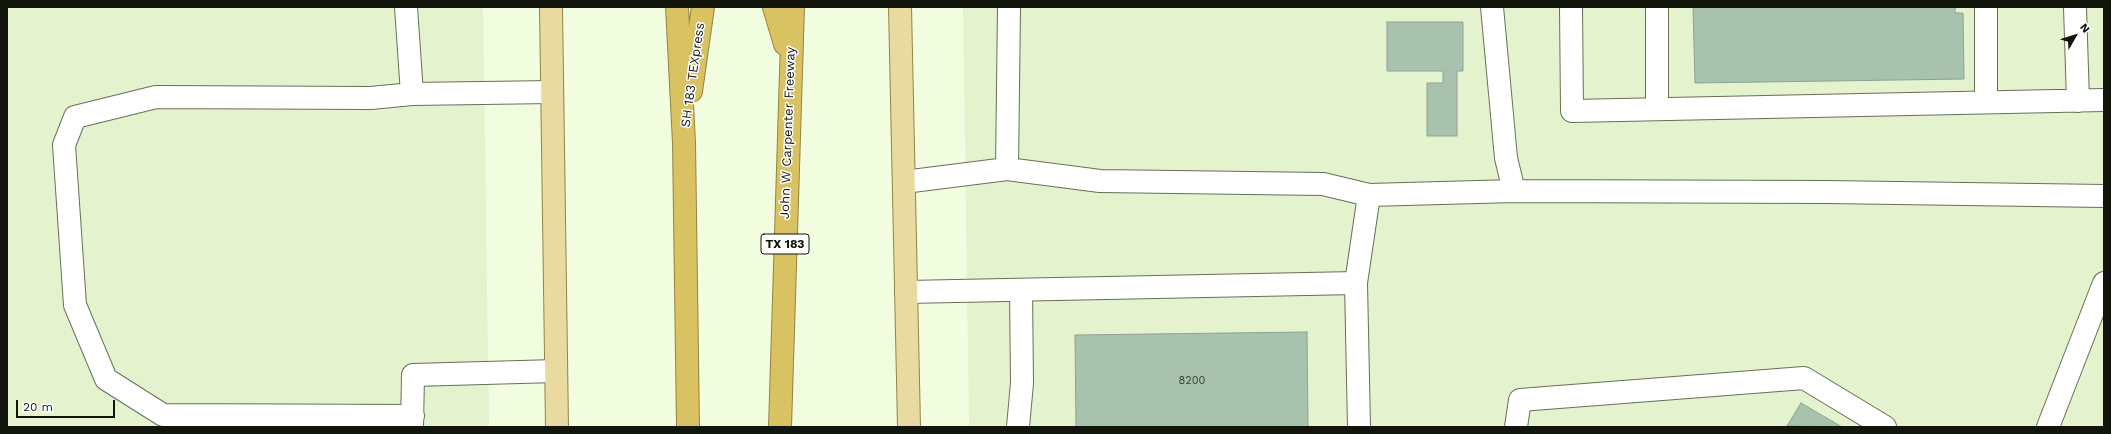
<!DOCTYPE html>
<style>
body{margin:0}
#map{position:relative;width:2111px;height:434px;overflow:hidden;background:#f2fde0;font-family:"Work Sans",sans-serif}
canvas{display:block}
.frame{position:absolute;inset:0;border:8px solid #11150b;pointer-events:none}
.north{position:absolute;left:2055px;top:16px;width:40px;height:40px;-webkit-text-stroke:3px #fff;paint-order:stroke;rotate:51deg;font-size:11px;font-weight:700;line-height:16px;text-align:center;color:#11150b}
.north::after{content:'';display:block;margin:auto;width:14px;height:18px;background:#11150b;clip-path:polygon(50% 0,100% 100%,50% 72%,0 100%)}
.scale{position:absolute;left:16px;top:400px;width:99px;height:18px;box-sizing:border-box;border:2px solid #11150b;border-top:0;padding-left:5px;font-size:12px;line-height:14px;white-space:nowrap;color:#11150b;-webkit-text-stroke:3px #fff;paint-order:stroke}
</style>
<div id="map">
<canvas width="2111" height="434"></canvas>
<div class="frame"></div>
<div class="north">N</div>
<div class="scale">20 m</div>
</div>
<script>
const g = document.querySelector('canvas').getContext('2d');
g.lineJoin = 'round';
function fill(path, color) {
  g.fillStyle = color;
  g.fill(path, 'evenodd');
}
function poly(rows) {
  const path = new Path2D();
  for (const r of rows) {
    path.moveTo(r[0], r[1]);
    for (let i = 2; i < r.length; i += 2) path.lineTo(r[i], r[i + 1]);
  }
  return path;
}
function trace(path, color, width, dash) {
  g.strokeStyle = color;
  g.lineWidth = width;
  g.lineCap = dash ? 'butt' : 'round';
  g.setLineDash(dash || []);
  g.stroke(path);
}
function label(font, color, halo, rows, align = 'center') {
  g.font = font + ' "Work Sans",sans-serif';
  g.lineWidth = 3;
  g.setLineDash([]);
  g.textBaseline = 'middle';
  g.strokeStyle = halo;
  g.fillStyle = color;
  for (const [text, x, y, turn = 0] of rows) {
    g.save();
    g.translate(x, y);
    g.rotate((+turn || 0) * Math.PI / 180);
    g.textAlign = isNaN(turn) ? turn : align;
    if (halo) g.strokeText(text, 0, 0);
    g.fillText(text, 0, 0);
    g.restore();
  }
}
fill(poly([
 [7,7,483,7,489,427,7,427],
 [963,7,2104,7,2104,427,969,427]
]), '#e5f2ce');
const building = poly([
 [1693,7,1961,7,1955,8,1955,13,1963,13,1964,79,1695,83,1693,7],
 [1387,22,1463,22,1463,71,1457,71,1457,136,1427,136,1427,83,1443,83,1443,71,1387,71,1387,22],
 [1307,332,1308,427,1076,427,1075,335,1307,332],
 [1801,403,1842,427,1787,426,1801,403]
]);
fill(building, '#a9c2ad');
trace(building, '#8ba390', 1);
const minor = poly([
 [406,7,412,94,552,92],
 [1492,7,1506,158,1514,191,1827,192,2104,196],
 [1571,7,1572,111,2104,100],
 [1657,7,1657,109],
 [2075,7,2078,101],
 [412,94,371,98,156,97,75,117,64,145,75,305,106,379,163,415,413,416],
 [1986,102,1986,7],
 [1007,169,1100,181,1323,184,1369,195],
 [904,182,1007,169,1009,7],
 [1356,283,1359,427],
 [906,292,1356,283,1369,195,1514,191],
 [412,427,413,375,556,371],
 [1018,427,1022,383,1021,290],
 [1516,427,1520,400,1804,378,1885,427],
 [2048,427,2104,283]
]);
const major = poly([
 [551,7,557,427],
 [900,7,909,427]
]);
const highway = poly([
 [677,7,684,143,688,427],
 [774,7,785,44],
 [691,91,703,7],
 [780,427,793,7]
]);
trace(minor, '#677057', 24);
trace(major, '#928544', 24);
trace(highway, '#928544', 24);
trace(minor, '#fff', 22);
trace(major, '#e8daa1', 22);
trace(highway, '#d8c262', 22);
label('11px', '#374034', null, [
 ["8200",1192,381]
]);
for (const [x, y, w] of [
 [785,244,48]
]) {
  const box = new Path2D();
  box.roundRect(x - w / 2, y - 10, w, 20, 3);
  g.fillStyle = '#fff';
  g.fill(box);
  trace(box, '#11150b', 1);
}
label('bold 12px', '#11150b', null, [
 ["TX 183",785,244]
]);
label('13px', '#11150b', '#fff', [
 ["SH 183 TEXpress",693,75,-82],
 ["John W Carpenter Freeway",788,133,-88]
]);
</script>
